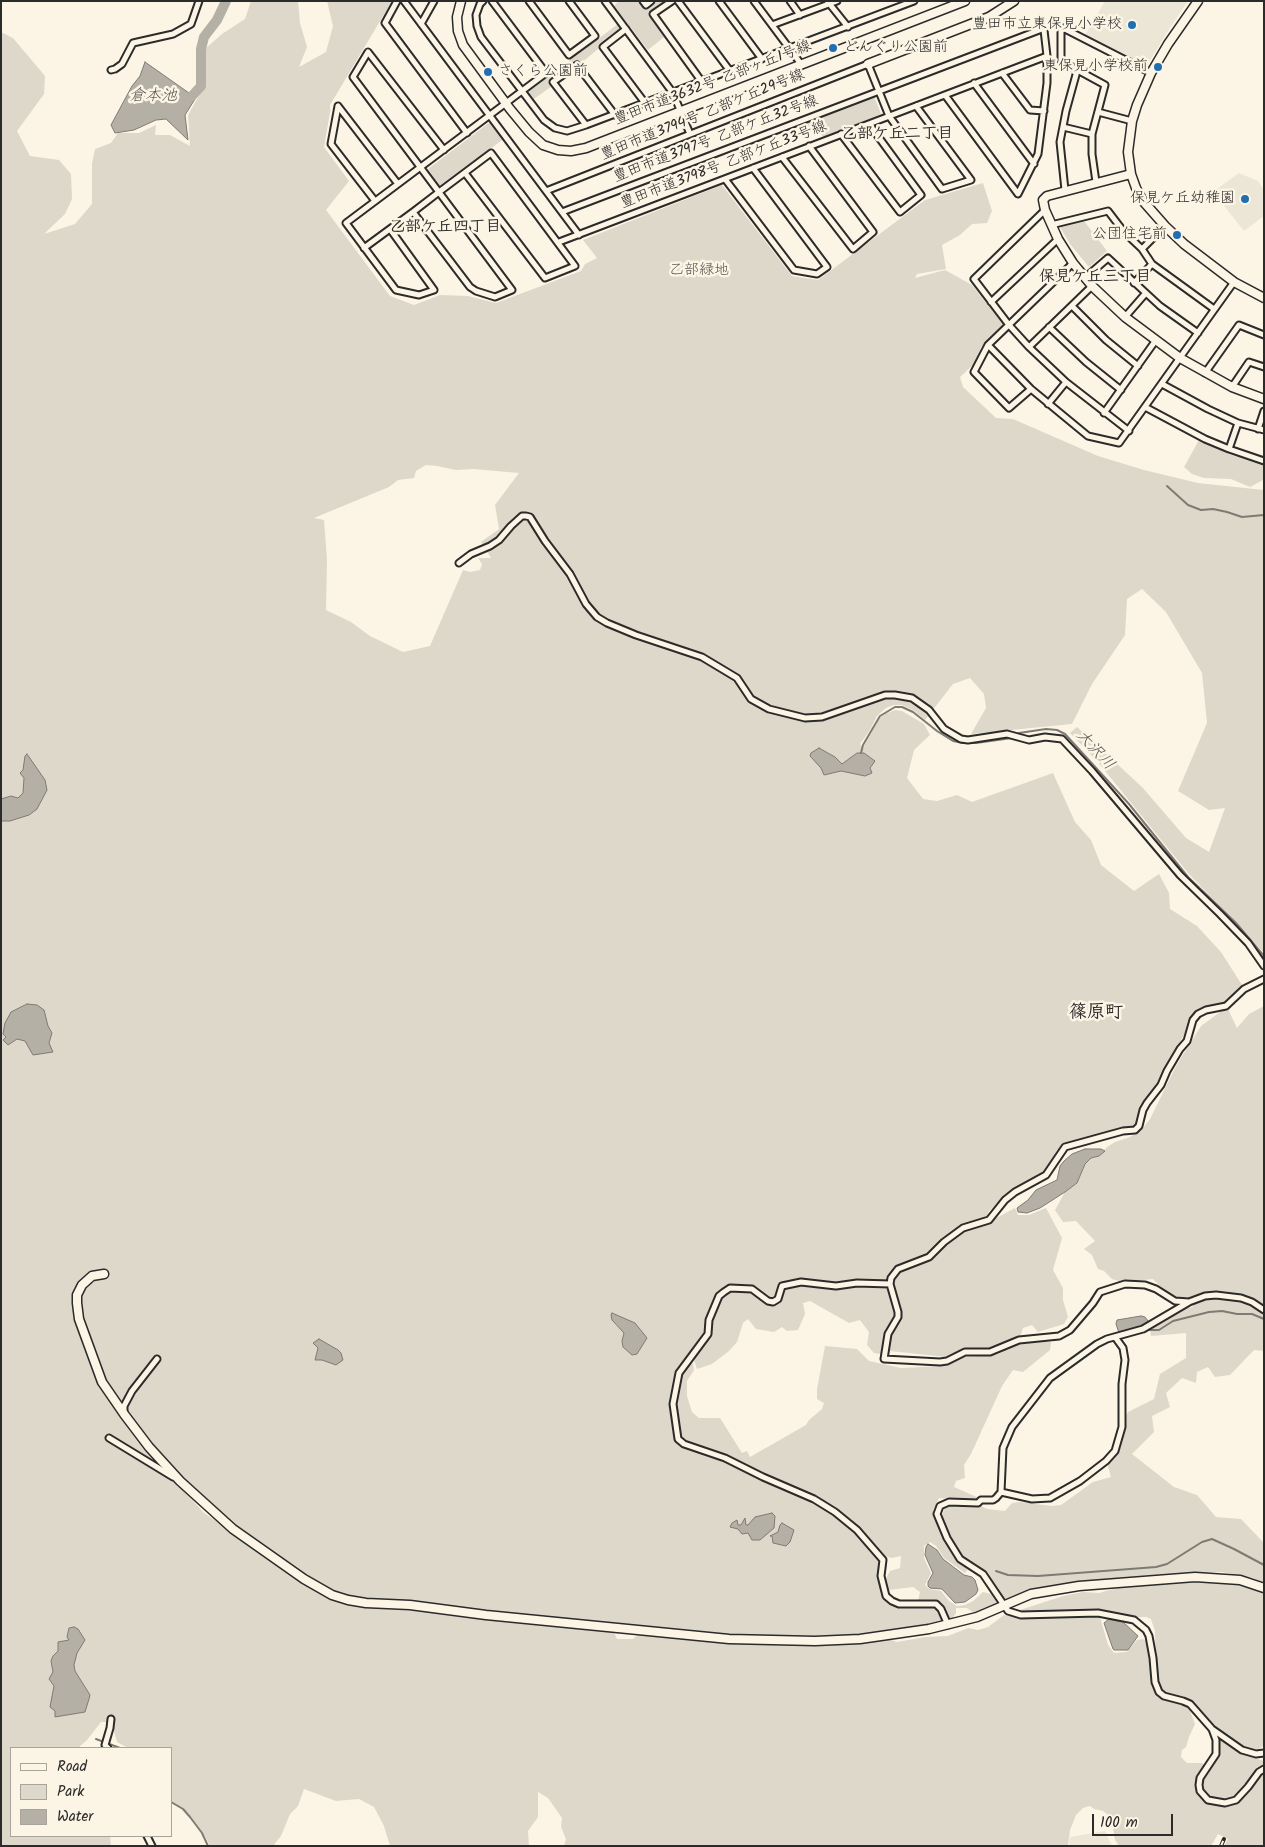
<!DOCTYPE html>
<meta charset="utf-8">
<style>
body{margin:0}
#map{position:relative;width:1265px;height:1847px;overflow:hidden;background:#fcf5e5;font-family:Kalam,sans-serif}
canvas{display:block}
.frame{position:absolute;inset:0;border:2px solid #2b2b2b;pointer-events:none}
.legend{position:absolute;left:10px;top:1747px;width:162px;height:90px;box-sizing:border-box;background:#fcf5e5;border:1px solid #a8a49b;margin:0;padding:6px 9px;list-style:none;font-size:15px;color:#2b2b2b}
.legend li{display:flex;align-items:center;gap:10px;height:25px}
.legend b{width:25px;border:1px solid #a8a49b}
.scale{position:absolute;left:1092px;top:1814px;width:81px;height:22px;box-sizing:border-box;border:2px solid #2b2b2b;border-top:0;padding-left:6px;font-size:15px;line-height:18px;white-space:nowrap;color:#2b2b2b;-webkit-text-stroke:4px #fcf5e5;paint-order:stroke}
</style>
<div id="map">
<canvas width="1265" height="1847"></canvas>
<div class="frame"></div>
<ul class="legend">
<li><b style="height:6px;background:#fcf5e5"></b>Road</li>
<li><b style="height:14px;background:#ded8ca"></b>Park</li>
<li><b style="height:14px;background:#b4b0a5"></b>Water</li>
</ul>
<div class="scale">100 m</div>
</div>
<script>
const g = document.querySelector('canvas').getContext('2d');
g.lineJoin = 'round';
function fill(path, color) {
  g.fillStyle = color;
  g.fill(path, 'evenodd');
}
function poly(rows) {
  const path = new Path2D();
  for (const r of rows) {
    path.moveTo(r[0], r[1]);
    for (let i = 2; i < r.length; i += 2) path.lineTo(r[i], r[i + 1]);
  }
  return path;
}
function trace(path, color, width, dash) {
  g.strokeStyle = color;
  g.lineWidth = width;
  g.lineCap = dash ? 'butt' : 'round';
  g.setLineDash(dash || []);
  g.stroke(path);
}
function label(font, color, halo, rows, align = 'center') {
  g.font = font + ' Kalam,"Klee One",sans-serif';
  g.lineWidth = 5;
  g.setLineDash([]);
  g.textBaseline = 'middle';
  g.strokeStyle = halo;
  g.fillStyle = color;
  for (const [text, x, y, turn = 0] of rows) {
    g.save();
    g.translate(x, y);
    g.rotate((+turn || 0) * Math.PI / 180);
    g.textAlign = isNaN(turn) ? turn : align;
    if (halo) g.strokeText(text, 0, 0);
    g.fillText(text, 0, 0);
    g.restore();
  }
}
fill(poly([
 [1105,1,1188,1,1166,34,1148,64,1144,66,1085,35],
 [1239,173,1258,181,1264,190,1264,216,1244,231,1213,192],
 [1105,1831,1112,1846,1069,1846,1070,1837]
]), '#ece6d7');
fill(poly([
 [251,1,298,1,300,23,307,47,299,67,326,52,333,26,327,1,392,1,330,105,330,110,331,107,324,147,349,181,326,210,390,296,414,305,440,295,468,296,496,303,581,271,585,264,597,258,583,240,722,185,792,276,818,280,925,200,983,183,992,211,987,223,972,224,960,235,942,245,946,269,917,274,915,278,945,270,972,285,1003,324,1001,328,981,347,975,363,960,377,963,387,996,418,1013,419,1098,456,1144,470,1198,483,1264,490,1264,953,1188,873,1097,761,1070,733,1077,727,1142,787,1186,838,1209,852,1225,808,1209,810,1178,791,1207,723,1202,673,1166,612,1142,589,1127,599,1125,635,1092,684,1072,724,971,734,986,708,984,694,970,678,953,684,925,720,913,710,902,705,894,705,886,708,877,716,870,730,860,744,863,748,880,718,885,714,895,710,902,711,924,724,930,735,914,750,907,778,923,799,937,801,957,795,972,802,1053,773,1075,822,1091,840,1101,865,1134,891,1159,874,1169,893,1170,909,1197,926,1221,952,1242,985,1224,1005,1210,1006,1198,1010,1193,1015,1184,1035,1166,1066,1160,1080,1146,1098,1136,1119,1136,1125,1132,1129,1063,1145,1057,1151,1044,1175,1010,1192,1000,1200,989,1211,987,1215,979,1221,958,1229,920,1258,893,1268,888,1279,889,1290,897,1311,884,1336,881,1354,874,1353,867,1345,869,1332,860,1320,849,1323,810,1301,803,1303,805,1314,798,1330,787,1331,782,1327,774,1332,756,1329,748,1319,743,1323,737,1342,729,1351,712,1364,697,1369,694,1360,682,1364,676,1376,671,1401,671,1420,675,1437,680,1443,719,1457,759,1478,809,1498,824,1507,862,1538,880,1559,883,1592,894,1604,934,1605,938,1608,944,1619,942,1622,888,1631,832,1637,724,1636,554,1618,492,1613,348,1597,300,1576,236,1528,177,1474,144,1437,113,1395,98,1366,91,1349,86,1350,93,1371,106,1396,121,1418,160,1464,204,1513,332,1598,355,1605,613,1630,617,1639,633,1639,640,1633,695,1638,885,1638,897,1642,925,1637,948,1636,968,1628,978,1630,988,1627,1004,1615,1021,1618,1100,1617,1108,1645,1114,1653,1127,1652,1137,1640,1144,1639,1147,1643,1151,1663,1151,1683,1156,1692,1166,1699,1185,1705,1190,1711,1195,1724,1189,1737,1186,1747,1182,1750,1181,1757,1187,1763,1201,1763,1206,1765,1214,1764,1218,1753,1215,1733,1245,1755,1264,1761,1264,1846,1224,1846,1228,1839,1218,1834,1211,1846,1119,1846,1115,1840,1112,1822,1108,1815,1103,1811,1094,1809,1090,1806,1083,1808,1076,1815,1070,1830,1068,1846,564,1846,566,1839,561,1827,562,1818,548,1798,538,1792,538,1817,528,1831,529,1846,390,1846,384,1826,374,1807,359,1799,336,1801,304,1789,298,1806,290,1814,281,1836,273,1846,210,1846,205,1836,188,1813,171,1801,171,1748,128,1748,117,1742,113,1728,107,1722,101,1722,87,1740,78,1748,11,1748,11,1836,110,1836,111,1846,1,1846,1,32,13,38,45,76,44,94,17,131,30,156,59,160,71,174,72,199,65,214,44,234,75,224,92,204,92,164,95,149,111,143,118,133,139,133,156,125,155,135,170,135,190,146,188,115,204,87,205,49,222,34,245,19],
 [426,465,437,466,456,470,474,469,519,473,495,505,499,529,481,542,491,558,478,558,482,564,480,570,470,572,463,570,430,646,403,652,370,636,351,622,326,610,327,560,324,520,314,518,389,487,398,480,414,478,416,471],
 [619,1,638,1,645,8,654,1,665,1,648,14,664,37,648,50,614,6],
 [618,24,622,29,580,64,578,62,550,82,552,86,531,101,526,93],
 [874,96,881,114,823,137,818,129,804,134,799,124],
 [490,122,492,122,505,138,439,186,428,169],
 [1084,221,1107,251,1089,267,1070,244,1060,227],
 [1199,440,1231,455,1264,464,1263,480,1250,487,1231,479,1204,478,1192,474,1184,467],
 [1264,1006,1264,1351,1254,1350,1230,1375,1215,1377,1208,1367,1197,1372,1196,1383,1182,1378,1166,1393,1170,1407,1152,1416,1154,1432,1132,1454,1174,1487,1197,1495,1216,1517,1241,1519,1264,1543,1264,1584,1253,1578,1222,1572,1153,1575,1060,1584,1026,1593,1004,1602,982,1570,963,1559,959,1553,943,1523,942,1515,946,1506,954,1503,977,1504,987,1509,1005,1511,1012,1503,1019,1502,1052,1506,1061,1505,1093,1482,1111,1477,1107,1463,1121,1447,1124,1419,1128,1412,1154,1399,1160,1374,1186,1358,1186,1333,1151,1336,1150,1327,1178,1309,1193,1307,1192,1299,1176,1298,1168,1294,1153,1279,1122,1282,1112,1279,1104,1271,1098,1269,1092,1255,1084,1249,1095,1241,1076,1221,1063,1222,1055,1210,1065,1192,1077,1183,1085,1164,1091,1158,1099,1156,1107,1147,1115,1142,1130,1137,1142,1129,1150,1119,1176,1066,1201,1026,1227,1007,1237,1028,1249,1014],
 [1015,1208,1018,1215,1029,1215,1046,1208,1062,1238,1053,1270,1063,1288,1063,1300,1068,1317,1064,1324,1038,1332,1032,1325,1023,1328,1020,1337,999,1348,967,1350,946,1357,890,1351,888,1345,891,1334,899,1319,892,1283,898,1272,931,1260,946,1243,967,1229,987,1223],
 [1035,1341,1051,1342,1050,1350,1023,1372,1013,1370,1002,1386,971,1454,964,1465,965,1478,956,1481,954,1487,979,1498,978,1501,939,1498,933,1510,937,1523,955,1558,968,1569,965,1573,944,1558,936,1546,930,1542,924,1546,924,1558,931,1573,925,1585,930,1589,941,1591,949,1601,957,1606,965,1605,973,1601,983,1592,991,1594,998,1605,974,1613,967,1608,956,1608,956,1613,950,1622,943,1609,936,1602,918,1601,920,1592,913,1587,889,1590,884,1582,890,1571,900,1568,901,1556,892,1558,883,1556,845,1518,815,1497,699,1445,684,1443,679,1437,677,1419,677,1398,684,1369,693,1363,694,1370,687,1381,687,1396,692,1412,699,1418,720,1418,742,1453,747,1451,750,1457,806,1425,809,1420,822,1409,824,1403,817,1399,817,1389,825,1346,857,1349,869,1361,901,1368,945,1366,965,1357,996,1355,1021,1344],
 [1197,1581,1241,1585,1264,1594,1264,1745,1259,1749,1250,1750,1243,1749,1211,1725,1190,1702,1166,1695,1161,1691,1156,1681,1155,1631,1151,1619,1146,1617,1131,1617,1100,1610,1063,1612,1014,1612,1063,1596,1083,1592,1099,1593,1117,1588]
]), '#ded8ca');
const water = poly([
 [145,62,189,93,195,99,185,115,188,140,166,119,156,120,134,130,115,133,111,125,132,86,140,76,145,62],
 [819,748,835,757,842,764,857,753,864,753,875,761,870,768,872,773,865,776,841,771,824,775,821,768,810,756,811,753,819,748],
 [27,754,45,780,47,790,37,809,29,815,10,821,1,821,1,799,11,796,18,798,23,793,24,778,20,773,23,770,25,756,27,754],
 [27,1004,37,1005,44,1010,48,1026,52,1033,49,1043,53,1052,33,1055,25,1041,17,1039,8,1045,3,1040,6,1037,3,1034,5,1023,11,1012,27,1004],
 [1085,1149,1101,1149,1105,1151,1099,1156,1091,1158,1085,1164,1077,1183,1065,1192,1040,1208,1027,1213,1018,1212,1017,1208,1028,1200,1036,1190,1057,1180,1060,1166,1064,1161,1072,1154,1085,1149],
 [612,1313,635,1323,647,1338,637,1354,632,1355,623,1347,622,1341,624,1333,612,1320,611,1315,612,1313],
 [1141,1316,1145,1317,1148,1321,1146,1325,1149,1330,1146,1331,1136,1329,1119,1333,1116,1324,1117,1320,1141,1316],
 [319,1339,338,1350,341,1353,343,1360,336,1365,322,1360,315,1360,318,1348,313,1343,319,1339],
 [772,1513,775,1516,774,1528,760,1540,752,1540,748,1533,742,1534,738,1529,730,1527,732,1523,737,1520,738,1525,741,1525,745,1518,746,1525,748,1525,755,1517,772,1513],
 [782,1523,794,1530,790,1542,786,1546,773,1543,772,1536,770,1536,778,1532,780,1525,782,1523],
 [928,1544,937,1550,943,1559,964,1575,972,1577,975,1580,978,1590,976,1594,965,1602,955,1603,942,1589,930,1588,928,1586,928,1582,933,1573,925,1555,926,1547,928,1544],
 [1109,1619,1123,1622,1138,1636,1128,1650,1114,1650,1113,1649,1104,1623,1109,1619],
 [74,1627,78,1629,85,1640,77,1653,74,1665,75,1671,90,1695,89,1699,85,1712,55,1717,55,1711,50,1707,54,1686,49,1679,53,1672,51,1661,53,1656,58,1651,58,1642,69,1640,67,1637,69,1628,74,1627]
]);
fill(water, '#b4b0a5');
trace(water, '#7d7b74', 1);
trace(poly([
 [1167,486,1188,505,1201,510,1213,509,1227,512,1242,517,1264,515],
 [1016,735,1019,733,1046,729,1057,730,1065,734,1129,804,1188,877,1236,923,1264,956],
 [861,753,863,745,880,716,895,707,902,707,913,712,937,731,953,741,963,743,976,743,1012,738],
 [1149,1330,1159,1330,1173,1321,1209,1312,1222,1311,1237,1314,1252,1314,1264,1319],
 [996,1571,1008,1575,1038,1576,1156,1567,1167,1564,1202,1542,1212,1539,1234,1549,1264,1565],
 [96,1739,120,1748],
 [171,1802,183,1809,190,1817,202,1833,208,1846]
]), '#7d7b74', 2);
trace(poly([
 [192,96,201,86,201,49,204,37,217,20,226,1]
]), '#b4b0a5', 10);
const street = poly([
 [397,1,385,23,467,133],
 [404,1,579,235],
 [483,1,480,4,476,15,477,26,481,37,544,120,555,128,567,131,586,125,914,1],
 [529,1,569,55,595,36,569,1],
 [605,1,673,93,690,134],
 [643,1,646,5,651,1],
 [672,1,653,14,702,82],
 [678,1,730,71],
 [719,1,762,59],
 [754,1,801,64],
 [790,1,800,15],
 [828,2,848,27],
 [421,24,434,1],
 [772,25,837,1],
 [626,29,603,47,645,103],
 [111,70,115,69,122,64,133,43,173,34,191,24,199,1],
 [1002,73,1030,110,1044,111],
 [974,83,1034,164],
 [338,106,331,144,375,201],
 [338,106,398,184],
 [1098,112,1132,121],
 [586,125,553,82,577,65,615,115],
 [1063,127,1092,134],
 [841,134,900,212,921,195,869,124],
 [782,157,853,249,873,232,809,146],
 [725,179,794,270,817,274,827,267,753,168],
 [1096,182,1092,154,1092,134,1105,85,1061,61,1061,27,1151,73],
 [1065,190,1060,142,1066,111,1077,71],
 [546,191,868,64,889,116,942,189,971,180,916,106],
 [1045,210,974,279,1009,325,1029,347,1066,382,1129,431],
 [413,212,470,287,476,291,495,297,512,290,353,77,368,52,444,150],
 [562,212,1042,29,1044,30,1047,56,1047,83,1038,154,1018,194,945,95],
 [1051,225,1108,211,1124,232,1142,249,1152,264,1214,309],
 [390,229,434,290,419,295,396,290,346,223,546,73,492,1],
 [559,242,1047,56],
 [364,248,413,212,439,192,491,153,575,266,545,278,465,173],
 [1142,249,1165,226],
 [1086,277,1108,258,1160,306,1198,333],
 [1134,283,1152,264],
 [991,302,1058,239],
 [1072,306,1106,340,1138,366],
 [1125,317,1145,294],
 [1049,327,1086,362,1121,390],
 [988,345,1031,389,1088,436,1119,443,1234,282],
 [1029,347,1092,286],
 [1205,373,1239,325,1264,335],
 [1162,384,1208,409,1238,423,1264,430],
 [1232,387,1249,362,1264,367],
 [1031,389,1009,408,974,372,988,345,1073,263],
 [1048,404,1066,382],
 [1145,407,1205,439,1229,449,1264,461],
 [1104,413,1156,340],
 [1258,429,1264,411],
 [1229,449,1238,423],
 [459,563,471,554,490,546,499,540,511,526,522,516,526,516,530,517,545,541,570,574,586,604,597,617,607,623,636,635,702,657,737,678,751,699,769,709,805,718,822,717,885,695,895,695,912,698,929,710,944,729,961,739,968,740,1007,734,1029,740,1045,737,1062,739,1092,771,1180,875,1220,914,1248,943,1264,966],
 [890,1284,857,1283,836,1286,801,1282,782,1286,778,1299,773,1302,768,1301,752,1289,730,1288,724,1292,719,1296,709,1320,708,1334,679,1373,673,1404,678,1439,684,1444,725,1458,763,1477,814,1499,835,1512,857,1530,883,1560,881,1576,886,1596,892,1601,899,1604,936,1604,941,1609,948,1625],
 [1189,1302,1175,1301,1156,1289,1145,1285,1125,1284,1100,1292,1093,1303,1070,1330,1059,1336,1019,1340,990,1352,965,1352,947,1361,940,1362,884,1359,888,1334,898,1317,898,1312,890,1284,891,1278,898,1269,929,1257,944,1242,963,1228,989,1220,1005,1200,1015,1192,1046,1175,1065,1147,1123,1131,1135,1130,1139,1126,1143,1110,1147,1103,1161,1085,1167,1071,1180,1049,1187,1041,1193,1020,1198,1014,1206,1010,1226,1006,1244,989,1264,979],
 [1264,1310,1252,1302,1241,1298,1216,1295,1205,1296,1189,1302,1143,1329,1107,1339,1097,1344,1050,1378,1012,1427,1003,1448,1001,1492,996,1498,993,1500,981,1500,978,1503,949,1502,940,1506,937,1514,947,1538,960,1559,983,1574,1008,1611,1021,1615,1098,1613,1134,1620,1146,1630,1149,1636,1153,1658,1155,1682,1159,1692,1164,1696,1183,1701,1190,1704,1212,1729,1242,1750,1256,1754,1264,1753],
 [124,1413,124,1406,132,1391,157,1359],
 [109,1438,173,1477],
 [1001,1492,1032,1499,1050,1498,1080,1481,1106,1461,1115,1451,1122,1427,1122,1384,1125,1360,1123,1348,1115,1337],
 [1212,1729,1216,1740,1216,1754,1200,1778,1199,1785,1200,1791,1208,1800,1225,1803,1236,1800,1248,1787,1259,1772,1264,1769],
 [108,1748,105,1745,110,1728,111,1719],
 [147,1836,152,1846]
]);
const secondary = poly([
 [461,1,457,17,458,31,463,45,510,109,529,132,543,145,558,150,571,151,586,148,965,1],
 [1198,1,1168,44,1151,73,1137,105,1132,121,1128,152,1131,174,1136,188,1143,201,1165,226,1184,244,1234,282,1264,298],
 [868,64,989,17,1014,1],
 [1131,174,1047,196,1043,200,1045,210,1058,239,1073,263,1092,286,1125,317,1180,358,1232,387,1264,399],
 [104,1274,92,1276,82,1285,77,1295,77,1303,79,1319,102,1382,124,1414,149,1447,180,1481,233,1529,304,1579,332,1595,348,1600,366,1603,410,1605,486,1615,729,1639,815,1641,860,1639,929,1629,977,1617,1031,1594,1079,1586,1195,1577,1240,1580,1264,1588]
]);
trace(street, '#2b2b2b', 9);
trace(secondary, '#2b2b2b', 11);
trace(street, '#fcf5e5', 5);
trace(secondary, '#fcf5e5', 8);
const rail = poly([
 [1221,1846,1224,1839]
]);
trace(rail, '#2b2b2b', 4);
trace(rail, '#fcf5e5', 2, [5.5]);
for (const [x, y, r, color] of [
 [1132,25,5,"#1f6fb2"],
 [833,48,5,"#1f6fb2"],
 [1158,67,5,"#1f6fb2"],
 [488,72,5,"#1f6fb2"],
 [1245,199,5,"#1f6fb2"],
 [1177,235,5,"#1f6fb2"]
]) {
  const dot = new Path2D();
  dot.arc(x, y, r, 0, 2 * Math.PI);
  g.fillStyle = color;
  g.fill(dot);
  trace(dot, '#fcf5e5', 2);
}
label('15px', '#2b2b2b', '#fcf5e5', [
 ["豊田市立東保見小学校",1122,25],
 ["どんぐり公園前",843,48,"left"],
 ["東保見小学校前",1148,67],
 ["さくら公園前",498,72,"left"],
 ["保見ケ丘幼稚園",1235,199],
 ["公団住宅前",1167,235]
], 'right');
label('15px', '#2b2b2b', '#fcf5e5', [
 ["豊田市道3632号 乙部ヶ丘1号線",713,84,-21],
 ["豊田市道3794号 乙部ケ丘29号線",703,116,-22],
 ["豊田市道3797号 乙部ケ丘32号線",716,140,-21],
 ["豊田市道3798号 乙部ケ丘33号線",724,166,-21]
]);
label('15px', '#585653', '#fcf5e5', [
 ["乙部緑地",699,271]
]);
label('italic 16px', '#545350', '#fcf5e5', [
 ["倉本池",153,97],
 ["大沢川",1094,751,47]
]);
label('bold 16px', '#2b2b2b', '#fcf5e5', [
 ["乙部ケ丘二丁目",897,135],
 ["乙部ケ丘四丁目",445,228],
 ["保見ケ丘三丁目",1095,278]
]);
label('bold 18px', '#2b2b2b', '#fcf5e5', [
 ["篠原町",1096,1014]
]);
</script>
